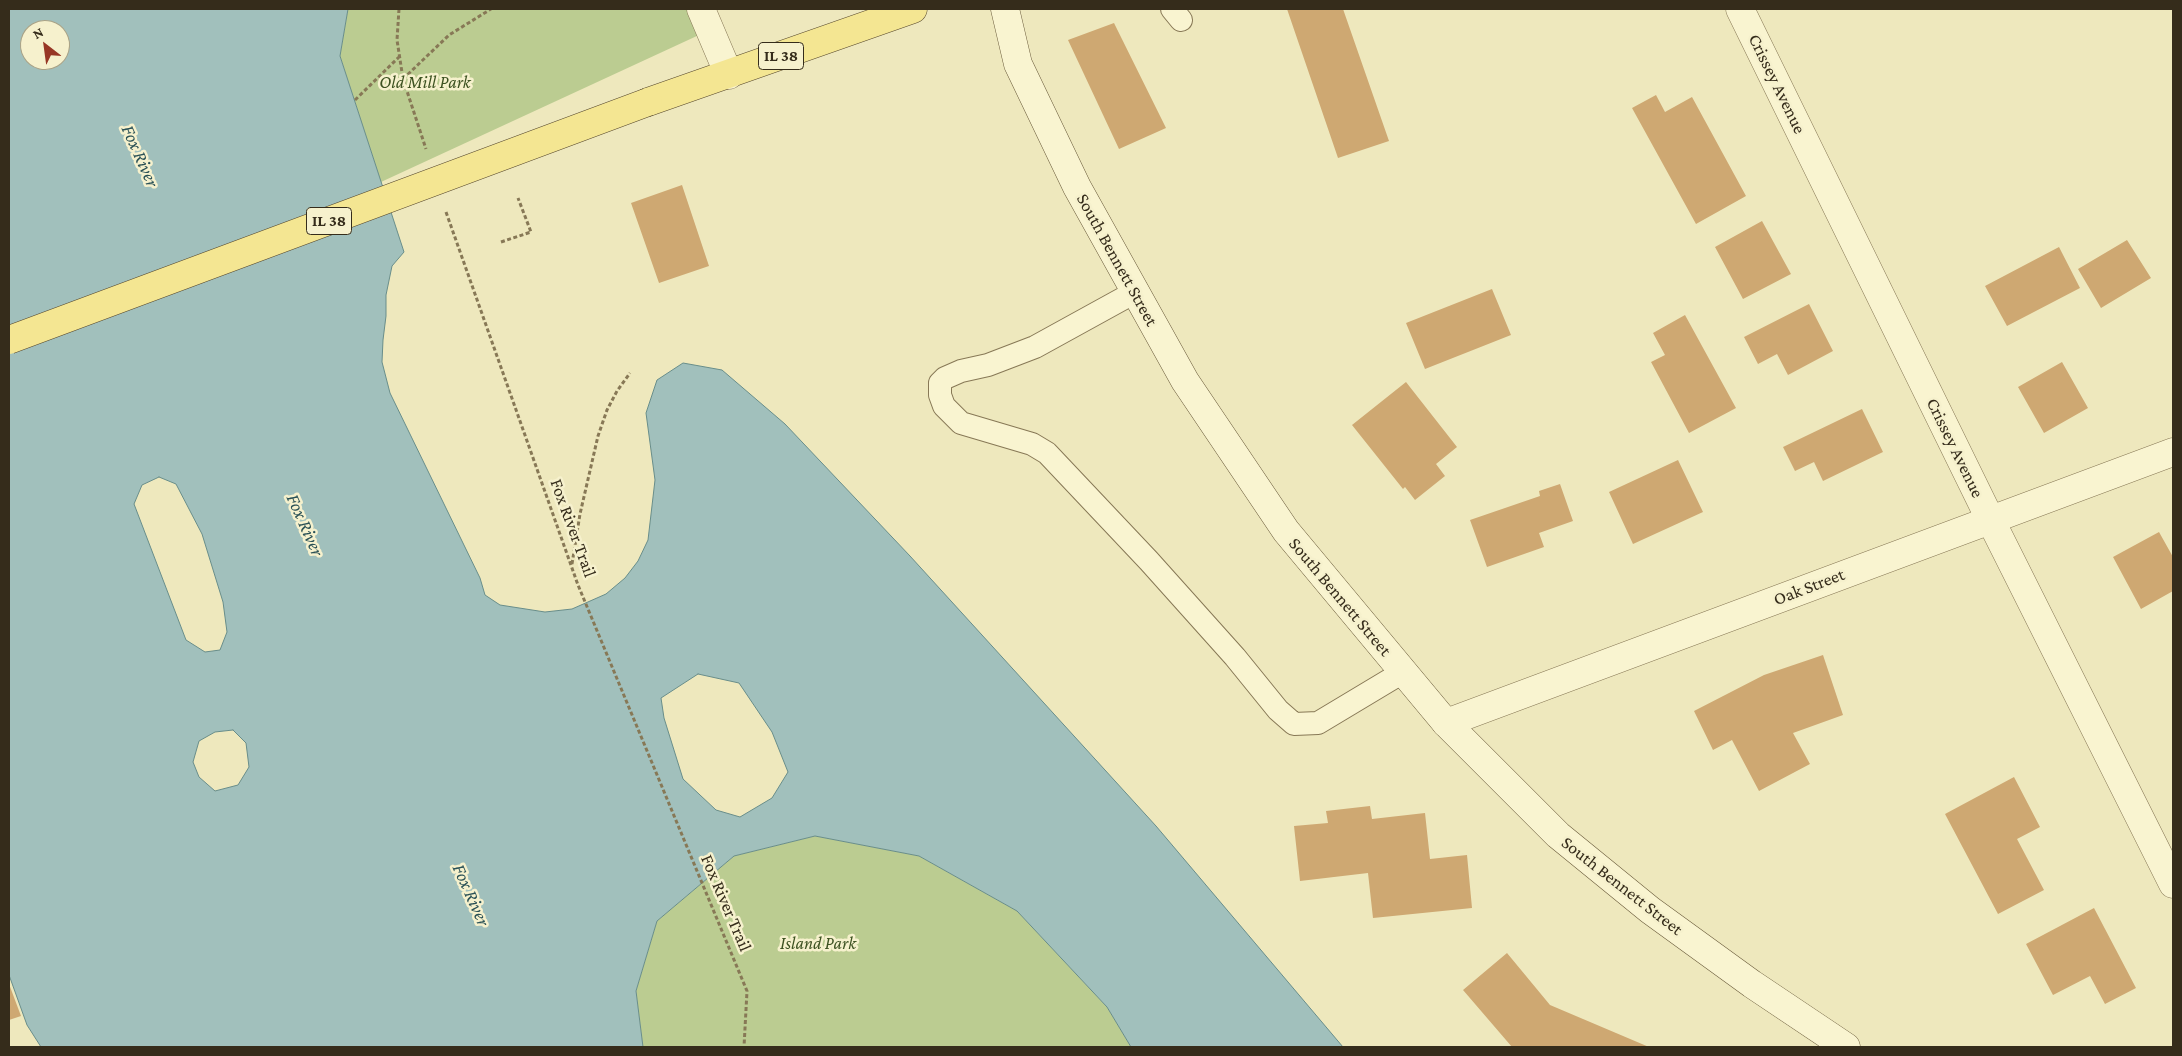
<!DOCTYPE html>
<style>
body{margin:0}
#map{position:relative;width:2182px;height:1056px;overflow:hidden;background:#eee8bd;font-family:"Crimson Pro",serif}
canvas{display:block}
.frame{position:absolute;inset:0;border:10px solid #352c1b;pointer-events:none}
.north{position:absolute;left:20px;top:20px;width:50px;height:50px;box-sizing:border-box;background:#f6f1cd;border:1px solid #a9a286;border-radius:50%;rotate:330deg;font-size:14px;font-weight:700;line-height:20px;text-align:center;color:#352c1b}
.north::after{content:'';display:block;margin:auto;width:18px;height:22px;background:#973725;clip-path:polygon(50% 0,100% 100%,50% 72%,0 100%)}
</style>
<div id="map">
<canvas width="2182" height="1056"></canvas>
<div class="frame"></div>
<div class="north">N</div>
</div>
<script>
const g = document.querySelector('canvas').getContext('2d');
g.lineJoin = 'round';
function fill(path, color) {
  g.fillStyle = color;
  g.fill(path, 'evenodd');
}
function poly(rows) {
  const path = new Path2D();
  for (const r of rows) {
    path.moveTo(r[0], r[1]);
    for (let i = 2; i < r.length; i += 2) path.lineTo(r[i], r[i + 1]);
  }
  return path;
}
function trace(path, color, width, dash) {
  g.strokeStyle = color;
  g.lineWidth = width;
  g.lineCap = dash ? 'butt' : 'round';
  g.setLineDash(dash || []);
  g.stroke(path);
}
function label(font, color, halo, rows, align = 'center') {
  g.font = font + ' "Crimson Pro",serif';
  g.lineWidth = 5;
  g.setLineDash([]);
  g.textBaseline = 'middle';
  g.strokeStyle = halo;
  g.fillStyle = color;
  for (const [text, x, y, turn = 0] of rows) {
    g.save();
    g.translate(x, y);
    g.rotate((+turn || 0) * Math.PI / 180);
    g.textAlign = isNaN(turn) ? turn : align;
    if (halo) g.strokeText(text, 0, 0);
    g.fillText(text, 0, 0);
    g.restore();
  }
}
fill(poly([
 [348,9,688,9,699,35,381,182,340,56],
 [815,836,919,856,1017,911,1107,1007,1131,1047,643,1047,636,991,657,921,734,856]
]), '#bbcc91');
const water = poly([
 [9,9,348,9,340,56,404,252,392,266,386,295,386,316,383,340,382,362,390,393,480,578,485,595,500,605,545,612,572,609,606,594,625,578,638,561,648,540,655,480,646,413,657,380,683,363,722,370,785,424,910,556,1156,826,1343,1047,1131,1047,1107,1007,1017,911,919,856,815,836,734,856,657,921,636,991,643,1047,41,1047,27,1025,9,975,9,9],
 [30,30,60,30,60,60,30,60,30,30],
 [159,477,176,484,202,534,223,602,227,632,220,650,205,652,186,640,134,504,142,485,159,477],
 [698,674,739,683,772,732,788,772,772,798,740,817,716,810,683,779,664,718,661,698,698,674],
 [233,730,246,743,249,767,238,785,215,791,199,777,193,762,199,741,215,732,233,730]
]);
fill(water, '#a1c0bc');
trace(water, '#688d8a', 1);
fill(poly([
 [1287,9,1343,9,1389,141,1338,158],
 [1114,23,1166,128,1119,149,1068,40],
 [1656,95,1665,112,1692,97,1746,196,1696,224,1632,108],
 [682,185,709,266,659,283,631,203],
 [1762,221,1791,274,1743,299,1715,247],
 [2127,240,2151,278,2101,308,2078,269],
 [2059,247,2080,288,2007,326,1985,286],
 [1492,289,1511,335,1425,369,1406,323],
 [1809,304,1833,351,1788,375,1777,354,1758,364,1744,337],
 [1685,315,1736,408,1689,433,1651,362,1665,355,1653,333],
 [2062,362,2088,408,2044,433,2018,387],
 [1406,382,1457,447,1436,464,1445,476,1415,500,1405,487,1403,489,1352,425],
 [1862,409,1883,452,1823,481,1814,462,1795,471,1783,447],
 [1678,460,1703,512,1633,544,1609,492],
 [1560,484,1573,521,1539,533,1544,547,1487,567,1470,520,1540,496,1539,491],
 [2159,532,2173,557,2173,591,2141,609,2113,557],
 [1823,655,1843,715,1793,733,1810,764,1759,791,1732,740,1713,750,1694,711,1764,675],
 [2014,777,2040,827,2017,839,2044,890,1998,914,1945,814],
 [1370,806,1372,819,1425,813,1430,859,1467,855,1472,908,1373,918,1368,873,1300,881,1294,826,1328,823,1326,811],
 [2094,908,2136,988,2105,1004,2090,976,2053,995,2026,944],
 [1507,953,1550,1005,1649,1047,1512,1047,1463,990],
 [9,984,21,1016,9,1020]
]), '#cea872');
const lane = poly([
 [1172,9,1181,20],
 [1135,292,1035,347,988,365,961,371,945,378,940,383,940,395,944,406,961,423,1032,444,1047,453,1149,561,1235,657,1278,710,1294,724,1318,723,1403,672]
]);
const street = poly([
 [701,9,729,75],
 [1740,9,1990,519,2173,884],
 [1446,723,2173,452]
]);
const secondary = poly([
 [1005,9,1018,64,1077,187,1185,381,1286,531,1446,723,1558,835,1650,910,1752,984,1846,1047]
]);
const primary = poly([
 [648,102,913,9]
]);
trace(lane, '#877856', 24);
trace(street, '#877856', 29);
trace(secondary, '#685939', 29);
trace(primary, '#54452b', 29);
trace(poly([
 [399,9,397,40,403,79,426,149],
 [403,79,449,35,491,9],
 [355,100,399,57],
 [446,212,578,585,747,991,744,1047],
 [501,242,531,232,518,198],
 [572,564,580,514,598,436,607,410,617,391,630,373]
]), '#877856', 3, [4, 2.5]);
trace(lane, '#f9f4d0', 22);
trace(street, '#f9f4d0', 28);
trace(secondary, '#f9f4d0', 28);
trace(primary, '#f4e692', 28);
const primaryBridge = poly([
 [9,340,648,102]
]);
trace(primaryBridge, '#54452b', 29, []);
trace(primaryBridge, '#f4e692', 28);
for (const [x, y, w] of [
 [781,56,45],
 [329,221,45]
]) {
  const box = new Path2D();
  box.roundRect(x - w / 2, y - 13.5, w, 27, 4);
  g.fillStyle = '#f6f1cd';
  g.fill(box);
  trace(box, '#352c1b', 1);
}
label('bold 16px', '#352c1b', null, [
 ["IL 38",781,56],
 ["IL 38",329,221]
]);
label('italic 18px', '#3d5221', '#f6f1cd', [
 ["Old Mill Park",425,82],
 ["Island Park",818,943]
]);
label('18px', '#352c1b', '#f6f1cd', [
 ["Crissey Avenue",1777,84,64],
 ["South Bennett Street",1117,260,61],
 ["Crissey Avenue",1955,448,64],
 ["Fox River Trail",573,528,70],
 ["Oak Street",1809,587,-21],
 ["South Bennett Street",1340,597,50],
 ["South Bennett Street",1622,886,38],
 ["Fox River Trail",726,903,67]
]);
label('italic 19px', '#2a5156', '#f6f1cd', [
 ["Fox River",140,156,66],
 ["Fox River",305,525,66],
 ["Fox River",471,895,66]
]);
</script>
